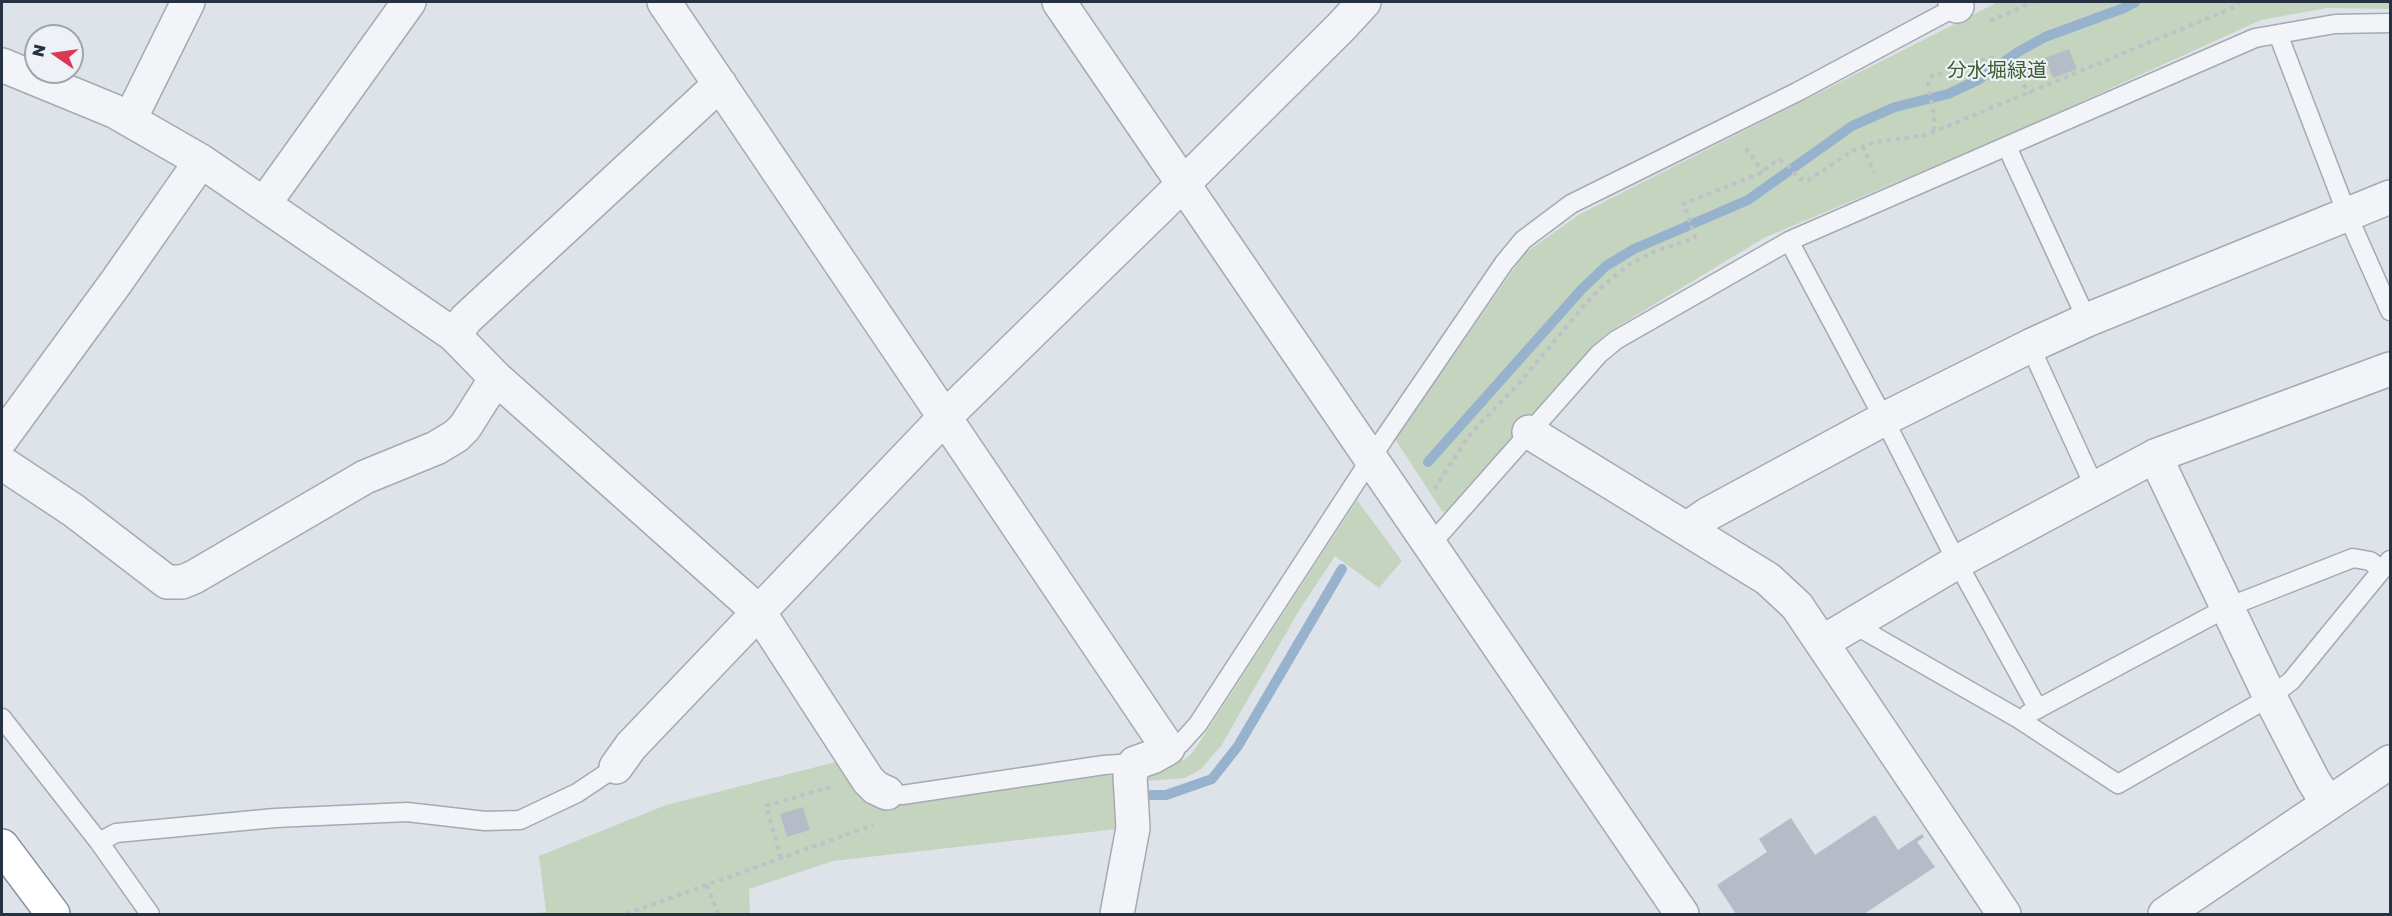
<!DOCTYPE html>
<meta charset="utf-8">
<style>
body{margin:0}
#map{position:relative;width:2392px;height:916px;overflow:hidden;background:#dee3e9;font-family:"Golos Text",sans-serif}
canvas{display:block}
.frame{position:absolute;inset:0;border:3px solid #263142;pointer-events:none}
.north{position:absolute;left:24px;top:24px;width:60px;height:60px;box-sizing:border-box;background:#eef2f7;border:2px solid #9ea5af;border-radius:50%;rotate:283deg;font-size:16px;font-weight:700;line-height:24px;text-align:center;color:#263142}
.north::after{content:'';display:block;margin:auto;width:21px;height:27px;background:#da3853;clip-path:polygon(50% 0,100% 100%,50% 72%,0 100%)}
</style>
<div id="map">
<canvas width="2392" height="916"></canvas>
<div class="frame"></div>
<div class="north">N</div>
</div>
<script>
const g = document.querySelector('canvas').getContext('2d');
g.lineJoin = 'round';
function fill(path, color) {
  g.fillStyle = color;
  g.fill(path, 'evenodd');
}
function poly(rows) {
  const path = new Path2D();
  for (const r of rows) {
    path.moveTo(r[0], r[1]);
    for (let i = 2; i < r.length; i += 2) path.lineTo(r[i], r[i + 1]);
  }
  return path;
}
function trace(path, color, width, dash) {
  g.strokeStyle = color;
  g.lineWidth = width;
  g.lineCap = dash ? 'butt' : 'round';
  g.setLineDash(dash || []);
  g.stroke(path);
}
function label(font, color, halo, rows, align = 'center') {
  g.font = font + ' "Golos Text","Noto Sans JP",sans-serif';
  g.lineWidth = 4.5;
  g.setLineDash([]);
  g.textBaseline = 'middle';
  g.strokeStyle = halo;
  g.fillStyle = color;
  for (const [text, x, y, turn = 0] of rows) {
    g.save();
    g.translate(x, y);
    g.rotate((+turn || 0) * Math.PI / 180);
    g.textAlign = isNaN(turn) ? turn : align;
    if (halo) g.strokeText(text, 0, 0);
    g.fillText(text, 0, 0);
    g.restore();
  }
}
fill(poly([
 [1998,2,2390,2,2390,9,2327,8,2261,20,2008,135,1764,238,1610,331,1595,344,1450,512,1442,511,1395,439,1525,253,1580,214],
 [1357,500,1402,561,1379,588,1335,556,1300,609,1221,746,1200,770,1185,778,1147,781,1147,775,1150,768,1184,760,1193,752],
 [836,762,871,805,879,808,1108,774,1118,780,1117,829,833,861,749,889,750,914,522,914,546,912,539,856,666,805]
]), '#c5d4bf');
trace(poly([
 [1428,462,1582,289,1606,266,1634,249,1748,200,1852,126,1895,107,1948,94,1978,80,2018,52,2045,37,2124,8,2135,2],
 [1151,795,1166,795,1212,779,1238,746,1342,569]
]), '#96b2cd', 10);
fill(poly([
 [2069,49,2077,69,2053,78,2045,58],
 [803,807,810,830,787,837,780,814],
 [1875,815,1898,850,1922,834,1924,837,1917,842,1935,867,1864,914,1736,914,1717,885,1767,852,1759,839,1791,818,1815,855]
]), '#b5bcc7');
const service = poly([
 [2278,34,2347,214,2390,311],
 [2007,147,2087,320],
 [1789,241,1884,419,1957,562,2038,709],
 [2030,346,2095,488],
 [1431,544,1599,354,1616,340,1789,241,2255,38,2335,24,2390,23],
 [1853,624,2019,719,2118,784,2270,697,2291,681,2390,560],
 [2028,714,2228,607,2353,558,2370,561,2382,570],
 [2,718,99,842,150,914],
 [1168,748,1180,744,1198,724,1385,437,1504,263,1523,240,1571,204,1797,92,1963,3],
 [887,793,902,795,1104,765,1135,763],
 [99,842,116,833,275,818,407,812,485,821,520,820,577,793,616,767]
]);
const minor = poly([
 [664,2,1168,748,1152,757,1135,763,1130,776,1133,828,1117,914],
 [1955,2,1957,6],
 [2,65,114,111,201,161,454,335,496,378,759,612,868,780,876,788,887,793],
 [130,119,188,2],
 [264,204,409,2],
 [454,335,466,319,720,84],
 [1529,432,1768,579,1797,606,2004,914],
 [2,438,117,281,201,161],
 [2155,456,2270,697,2313,780,2328,804],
 [2,463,73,510,167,582,182,582,194,577,365,477,436,448,456,436,465,427,496,378],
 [1688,528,1708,514,1884,419,2030,346,2087,320,2390,197],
 [1823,642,1957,562,2155,456,2390,369],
 [616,767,631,746,946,416,1167,200,1341,27,1364,2],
 [2165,914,2390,762]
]);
const tertiary = poly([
 [1059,2,1682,914]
]);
const trunk = poly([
 [2,846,53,914]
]);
trace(service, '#a3aab4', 21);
trace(minor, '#a3aab4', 36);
trace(tertiary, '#a3aab4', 36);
trace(trunk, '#8590a1', 36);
trace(poly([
 [1990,21,2033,2],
 [1934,131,1934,115,1928,84,1932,76,1992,57,2001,61,2031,93],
 [1863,146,1874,173],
 [1746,148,1763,172],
 [1434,489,1471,433,1521,381,1588,301,1605,284,1630,264,1653,252,1695,238,1687,212,1683,204,1763,172,1769,165,1780,160,1788,166,1800,179,1807,181,1857,148,1876,142,1926,135,2237,6,2238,2],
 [781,858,766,806,830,787],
 [707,885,718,914],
 [626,914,873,825]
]), '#bdc1c8', 4, [4.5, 4.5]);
trace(service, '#f2f4f7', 18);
trace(minor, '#f2f4f7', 33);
trace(tertiary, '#f2f4f7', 33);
trace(trunk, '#fff', 33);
label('20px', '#3b5f32', '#eef2f7', [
 ["分水堀緑道",1997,71]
]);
</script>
